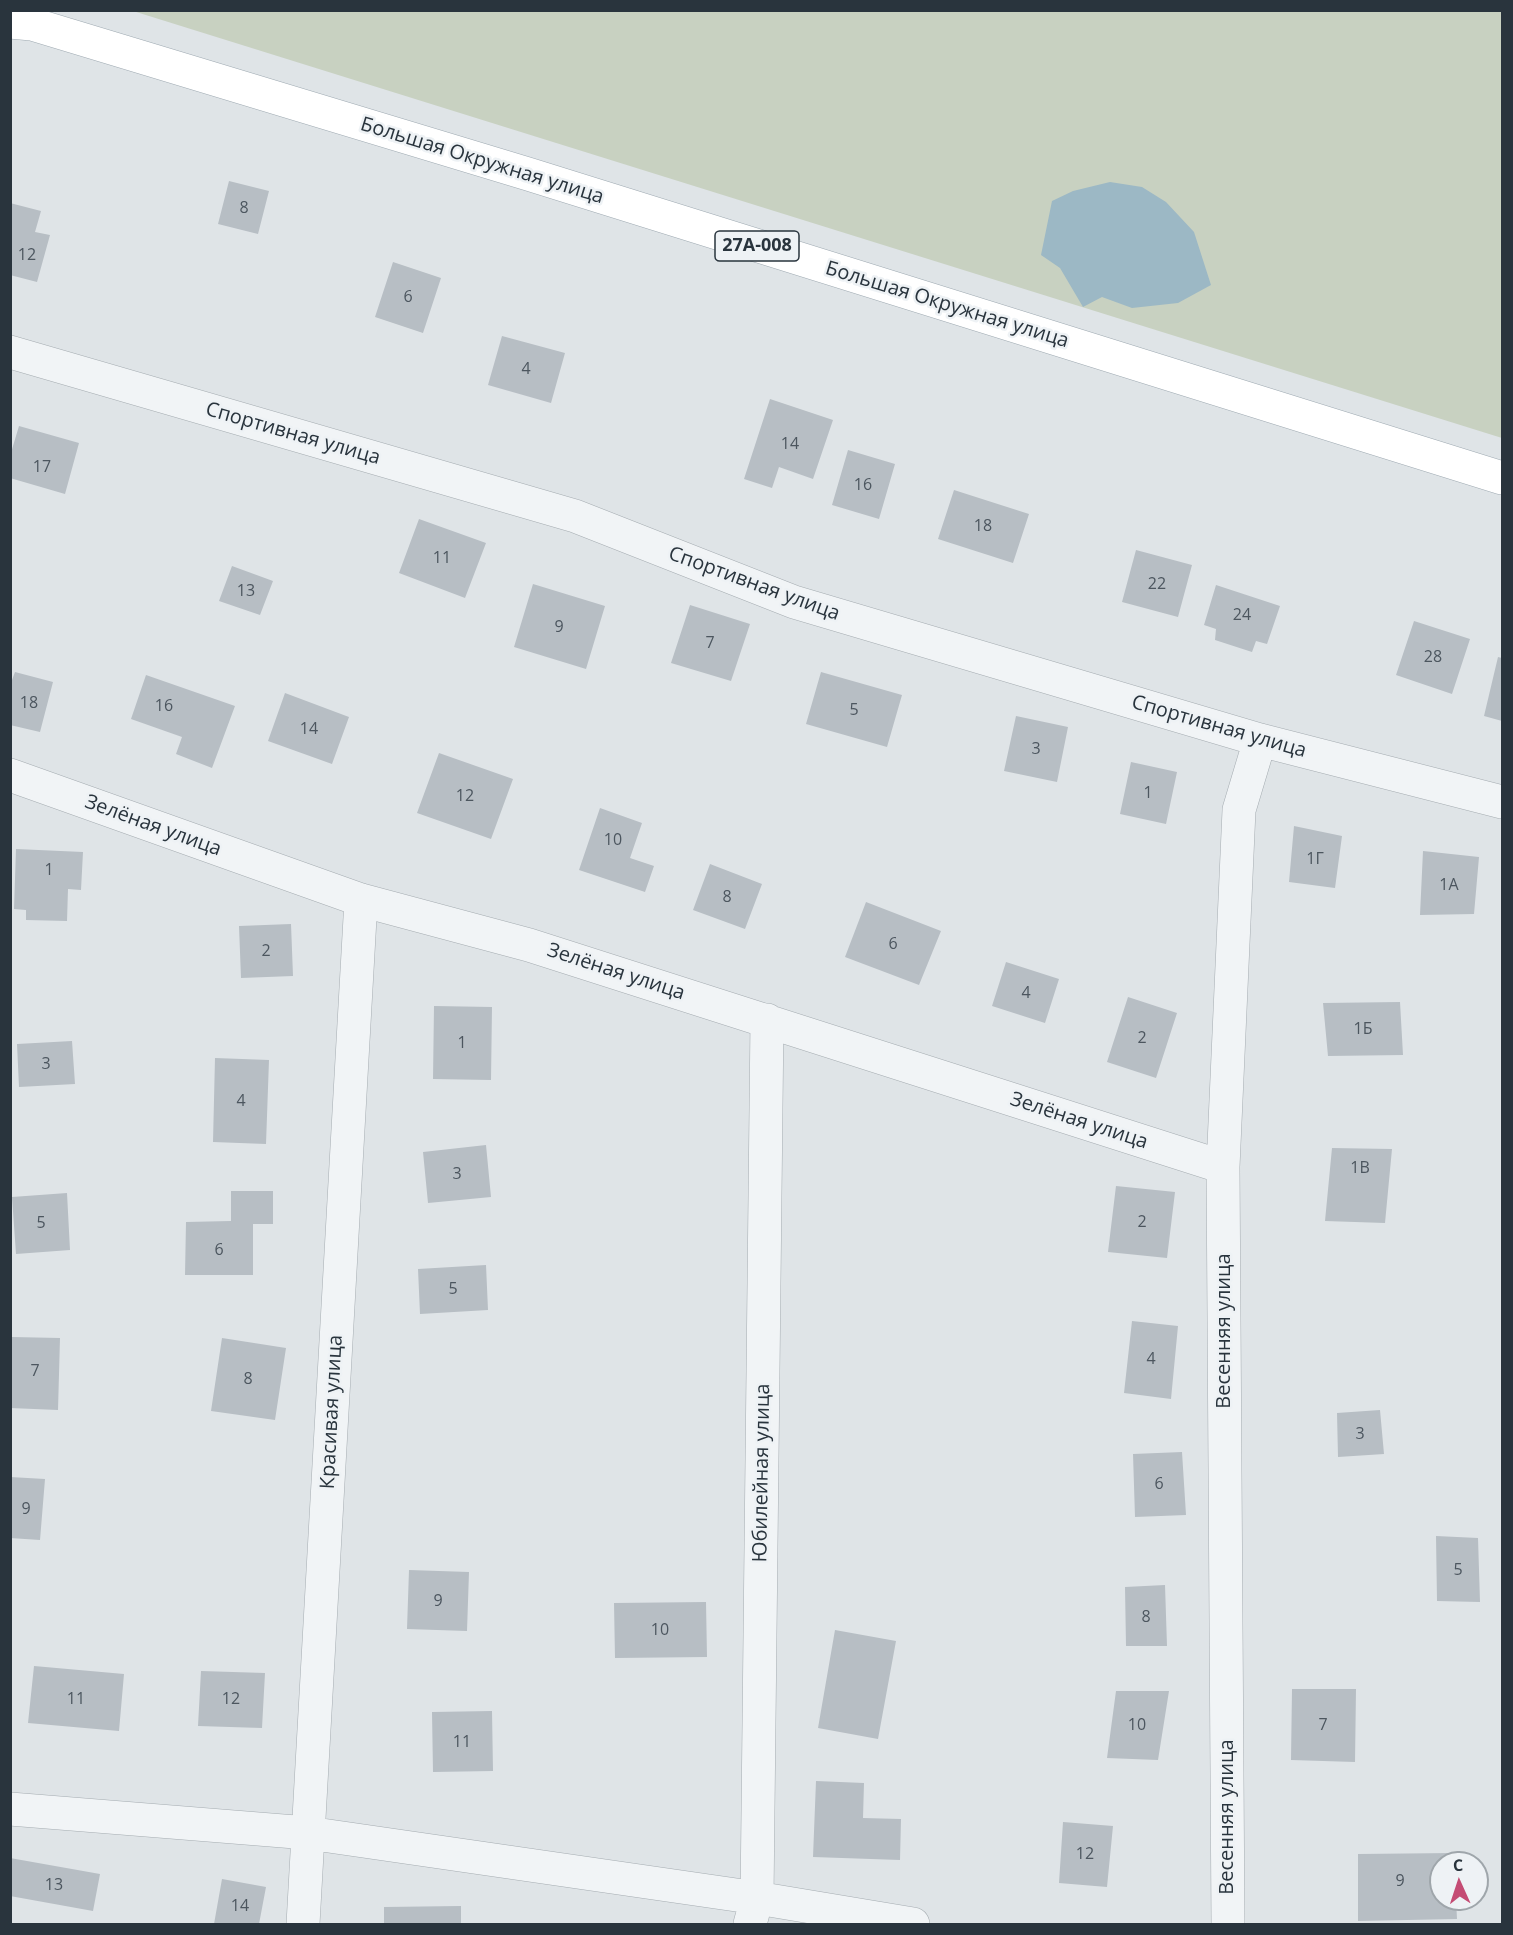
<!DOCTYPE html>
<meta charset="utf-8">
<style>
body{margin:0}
#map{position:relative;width:1513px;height:1935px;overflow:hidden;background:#dfe4e7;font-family:"Open Sans",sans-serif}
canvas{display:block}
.frame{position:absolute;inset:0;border:12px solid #29343d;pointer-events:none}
.north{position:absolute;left:1429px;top:1851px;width:60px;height:60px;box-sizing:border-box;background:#eef2f5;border:2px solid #9fa6ab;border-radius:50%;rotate:357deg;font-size:16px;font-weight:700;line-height:24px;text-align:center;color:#29343d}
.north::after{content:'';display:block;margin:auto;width:21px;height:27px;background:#c44c74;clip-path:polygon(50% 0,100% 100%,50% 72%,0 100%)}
</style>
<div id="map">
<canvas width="1513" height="1935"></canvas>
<div class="frame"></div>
<div class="north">С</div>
</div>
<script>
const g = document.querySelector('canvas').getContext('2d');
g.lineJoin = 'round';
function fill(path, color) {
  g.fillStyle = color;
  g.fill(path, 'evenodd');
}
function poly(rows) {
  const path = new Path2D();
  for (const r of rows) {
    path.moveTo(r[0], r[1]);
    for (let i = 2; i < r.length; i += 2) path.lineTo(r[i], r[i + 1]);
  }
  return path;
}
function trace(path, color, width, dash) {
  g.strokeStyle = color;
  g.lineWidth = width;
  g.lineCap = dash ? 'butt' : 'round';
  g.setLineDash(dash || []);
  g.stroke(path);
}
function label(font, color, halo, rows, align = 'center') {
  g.font = font + ' "Open Sans",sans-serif';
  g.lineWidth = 5;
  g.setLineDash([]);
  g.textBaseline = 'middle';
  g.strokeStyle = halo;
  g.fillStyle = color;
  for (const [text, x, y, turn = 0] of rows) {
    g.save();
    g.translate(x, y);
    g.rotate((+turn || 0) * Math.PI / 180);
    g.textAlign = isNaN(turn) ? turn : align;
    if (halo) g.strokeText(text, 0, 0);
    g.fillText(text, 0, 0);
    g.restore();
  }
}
fill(poly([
 [133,11,1502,11,1502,438]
]), '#c8d1c1');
fill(poly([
 [1110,182,1142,187,1166,202,1194,232,1211,285,1178,303,1132,308,1102,297,1083,307,1060,268,1041,255,1052,201,1073,191]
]), '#9cb8c5');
fill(poly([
 [229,181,269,191,258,234,218,224],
 [10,203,41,211,35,232,50,235,37,282,10,275],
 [393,262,441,278,423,333,375,317],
 [502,336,565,353,551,403,488,385],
 [770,399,833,420,813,479,779,467,772,488,744,479],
 [19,426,79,443,65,494,10,478,10,456],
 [848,450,895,464,879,519,832,505],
 [954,490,1029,514,1013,563,938,539],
 [419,519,486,543,465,598,399,573],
 [1136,550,1192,565,1178,617,1122,602],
 [232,566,273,581,260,615,219,601],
 [533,584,605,606,586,669,514,647],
 [1216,585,1280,606,1267,644,1256,641,1252,652,1215,640,1216,629,1204,625],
 [690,605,750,624,731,681,671,663],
 [1414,621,1470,639,1452,694,1396,675],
 [1498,657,1502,658,1502,721,1484,716],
 [15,672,53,682,40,732,10,725,10,679,12,680],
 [821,672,902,695,887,747,806,724],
 [146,675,235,706,212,768,176,754,182,737,131,719],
 [285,693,349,717,332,764,268,741],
 [1016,716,1068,727,1057,782,1004,771],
 [439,753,513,779,491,839,417,813],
 [1131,762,1177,772,1166,824,1120,814],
 [600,808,642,823,630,858,654,866,645,892,579,870],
 [1294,826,1342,836,1335,888,1289,882],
 [16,849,83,852,81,890,68,889,67,921,26,920,26,910,14,909],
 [1423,851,1479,857,1474,914,1420,915],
 [710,864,762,884,745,929,693,910],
 [866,902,941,931,919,985,845,957],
 [291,924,293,976,241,978,239,926],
 [1006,962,1059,979,1045,1023,992,1006],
 [1128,997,1177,1013,1156,1078,1107,1062],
 [1400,1002,1403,1055,1328,1056,1323,1003],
 [434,1006,492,1007,491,1080,433,1079],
 [72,1041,75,1084,19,1087,17,1044],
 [215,1058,269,1060,266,1144,213,1142],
 [486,1145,491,1197,428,1203,423,1152],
 [1332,1148,1392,1149,1385,1223,1325,1221],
 [1116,1186,1175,1192,1167,1258,1108,1252],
 [231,1191,273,1191,273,1224,253,1224,253,1275,185,1275,186,1222,231,1221],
 [67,1193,70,1250,16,1254,12,1197],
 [486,1265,488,1310,420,1314,418,1269],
 [1132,1321,1178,1326,1171,1399,1124,1393],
 [12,1337,60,1338,58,1410,10,1408],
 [222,1338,286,1348,275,1420,211,1411],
 [1380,1410,1384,1454,1338,1457,1337,1413],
 [1182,1452,1186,1515,1135,1517,1133,1454],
 [10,1477,45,1479,40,1540,10,1538],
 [1436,1536,1478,1538,1480,1602,1437,1601],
 [409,1570,469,1572,467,1631,407,1629],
 [1165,1585,1167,1646,1126,1646,1125,1587],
 [706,1602,707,1657,615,1658,614,1603],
 [835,1630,896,1641,878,1739,818,1728],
 [34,1666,124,1674,119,1731,28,1723],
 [201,1671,265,1673,262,1728,198,1726],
 [1292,1689,1356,1689,1355,1762,1291,1760],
 [1116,1691,1169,1691,1158,1760,1107,1758],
 [492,1711,493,1771,433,1772,432,1712],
 [816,1781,864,1783,863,1818,901,1819,900,1860,813,1857],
 [1063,1822,1113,1826,1107,1887,1059,1883],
 [1454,1853,1455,1863,1441,1863,1441,1899,1456,1899,1457,1919,1358,1921,1358,1854],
 [10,1858,100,1874,93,1911,10,1896],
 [222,1879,266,1887,259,1924,214,1924],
 [461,1906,461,1924,384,1924,384,1907]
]), '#b7bec4');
const street = poly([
 [10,352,575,516,794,602,1260,740,1502,802],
 [10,775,361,900,529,945,1223,1167],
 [10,1809,308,1833,757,1898,913,1924],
 [303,1924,361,900],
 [750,1924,757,1898,767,1020],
 [1228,1924,1223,1167,1239,810,1260,740]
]);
const primary = poly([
 [10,22,32,24,528,174,1502,478]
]);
trace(street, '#a5acb1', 34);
trace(primary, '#9faab2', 34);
trace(street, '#f1f4f6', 33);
trace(primary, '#fff', 33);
label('16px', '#4c565f', null, [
 ["8",244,208],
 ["12",27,255],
 ["6",408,297],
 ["4",526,369],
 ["14",790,444],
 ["17",42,467],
 ["16",863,485],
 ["18",983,526],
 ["11",442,558],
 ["22",1157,584],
 ["13",246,591],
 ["24",1242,615],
 ["9",559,627],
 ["7",710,643],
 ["28",1433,657],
 ["18",29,703],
 ["16",164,706],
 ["5",854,710],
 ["14",309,729],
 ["3",1036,749],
 ["1",1148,793],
 ["12",465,796],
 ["10",613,840],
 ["1Г",1315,859],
 ["1",49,870],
 ["1А",1449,885],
 ["8",727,897],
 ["6",893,944],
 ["2",266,951],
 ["4",1026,993],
 ["1Б",1363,1029],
 ["2",1142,1038],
 ["1",462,1043],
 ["3",46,1064],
 ["4",241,1101],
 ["1В",1360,1168],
 ["3",457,1174],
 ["2",1142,1222],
 ["5",41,1223],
 ["6",219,1250],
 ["5",453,1289],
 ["4",1151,1359],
 ["7",35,1371],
 ["8",248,1379],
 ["3",1360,1434],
 ["6",1159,1484],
 ["9",26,1509],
 ["5",1458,1570],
 ["9",438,1601],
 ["8",1146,1617],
 ["10",660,1630],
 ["11",76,1699],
 ["12",231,1699],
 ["10",1137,1725],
 ["7",1323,1725],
 ["11",462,1742],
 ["12",1085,1854],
 ["9",1400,1881],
 ["13",54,1885],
 ["14",240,1906]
]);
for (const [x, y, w] of [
 [757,246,84]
]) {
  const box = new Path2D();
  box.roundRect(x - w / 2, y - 15, w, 30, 4.5);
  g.fillStyle = '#eef2f5';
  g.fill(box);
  trace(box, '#29343d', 1.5);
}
label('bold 18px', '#29343d', null, [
 ["27А-008",757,246]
]);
label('20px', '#29343d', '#eef2f5', [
 ["Большая Окружная улица",482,161,17],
 ["Большая Окружная улица",947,305,17],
 ["Спортивная улица",293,434,16],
 ["Спортивная улица",754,584,20],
 ["Спортивная улица",1219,727,16],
 ["Зелёная улица",153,826,20],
 ["Зелёная улица",616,972,18],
 ["Зелёная улица",1079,1121,18],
 ["Весенняя улица",1224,1331,-90],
 ["Красивая улица",332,1412,-87],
 ["Юбилейная улица",762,1473,-89],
 ["Весенняя улица",1227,1817,-90]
]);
</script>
